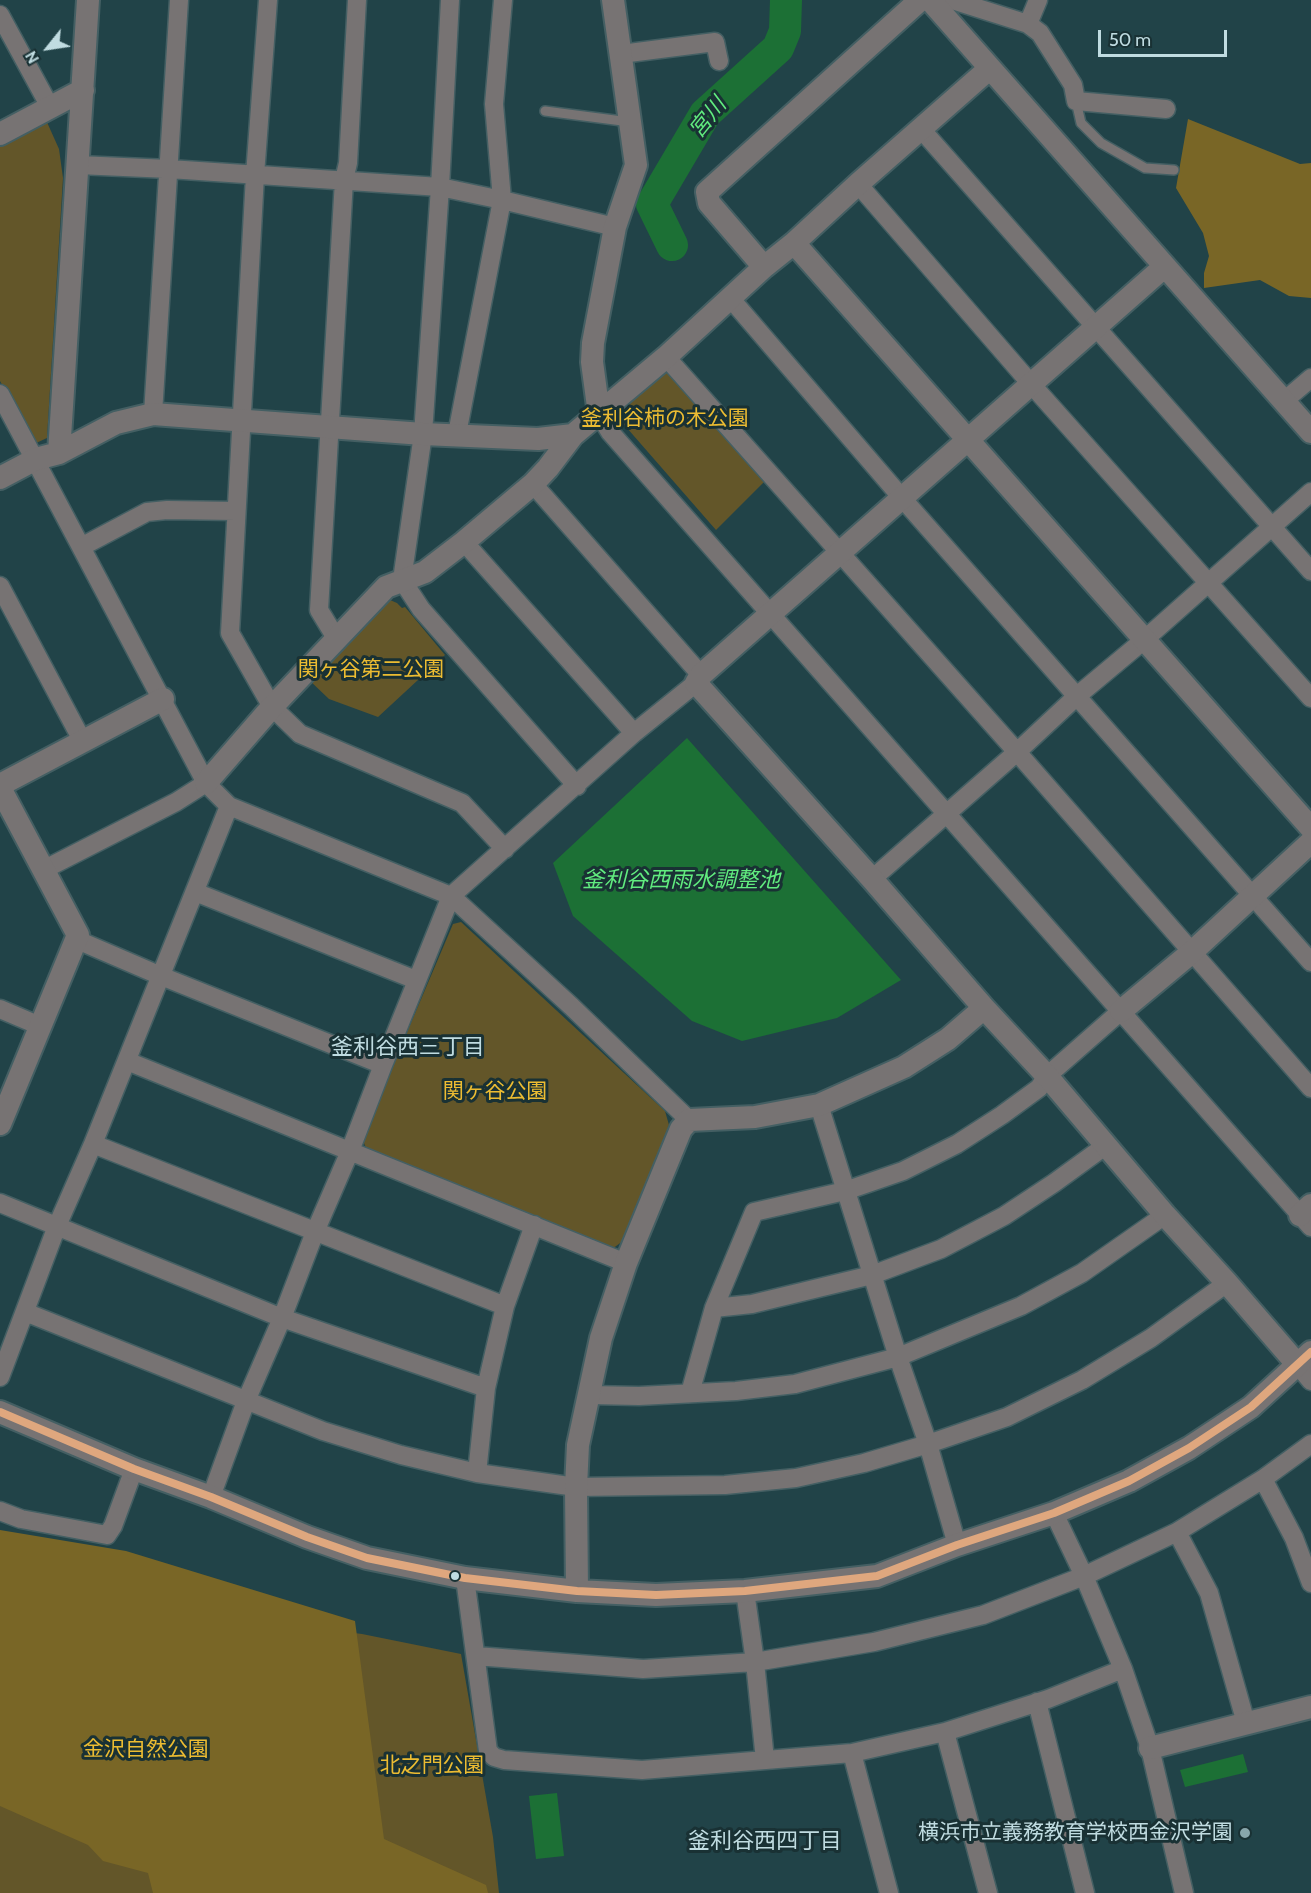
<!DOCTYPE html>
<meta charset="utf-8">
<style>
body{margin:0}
#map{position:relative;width:1311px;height:1893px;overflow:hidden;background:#214348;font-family:Cabin,sans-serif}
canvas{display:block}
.north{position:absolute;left:18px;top:18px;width:60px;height:60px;-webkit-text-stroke:4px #193134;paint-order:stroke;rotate:240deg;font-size:16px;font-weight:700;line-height:24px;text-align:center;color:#c0dce1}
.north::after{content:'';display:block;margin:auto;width:21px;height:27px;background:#c0dce1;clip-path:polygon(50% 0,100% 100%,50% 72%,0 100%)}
.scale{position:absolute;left:1098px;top:30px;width:129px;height:27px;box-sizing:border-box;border:3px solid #c0dce1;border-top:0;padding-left:8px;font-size:18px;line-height:21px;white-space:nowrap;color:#c0dce1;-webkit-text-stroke:4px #193134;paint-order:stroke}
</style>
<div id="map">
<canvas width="1311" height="1893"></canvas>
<div class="north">N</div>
<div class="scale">50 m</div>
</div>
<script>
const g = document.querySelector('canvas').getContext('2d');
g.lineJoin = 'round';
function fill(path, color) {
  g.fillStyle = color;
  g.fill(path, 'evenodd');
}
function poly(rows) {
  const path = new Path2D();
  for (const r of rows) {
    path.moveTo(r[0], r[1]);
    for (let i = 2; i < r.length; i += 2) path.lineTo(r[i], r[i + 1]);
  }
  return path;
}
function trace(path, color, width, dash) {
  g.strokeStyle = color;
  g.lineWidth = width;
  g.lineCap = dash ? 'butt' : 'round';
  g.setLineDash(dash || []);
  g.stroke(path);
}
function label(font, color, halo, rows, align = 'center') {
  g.font = font + ' Cabin,"Noto Sans JP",sans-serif';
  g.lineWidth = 6;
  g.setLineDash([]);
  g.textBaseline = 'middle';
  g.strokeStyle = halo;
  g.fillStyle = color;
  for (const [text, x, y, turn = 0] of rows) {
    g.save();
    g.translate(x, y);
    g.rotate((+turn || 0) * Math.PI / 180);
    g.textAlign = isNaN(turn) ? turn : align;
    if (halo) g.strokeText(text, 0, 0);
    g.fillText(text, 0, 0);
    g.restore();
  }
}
fill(poly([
 [46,120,59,149,63,178,47,438,34,444,0,381,0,146],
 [662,367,669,370,765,481,716,530,613,412],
 [390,600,397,603,402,608,405,607,445,655,378,717,329,699,308,679,385,602],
 [461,922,665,1111,669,1125,623,1241,612,1249,368,1153,362,1138,453,924],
 [0,1587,362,1634,461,1654,493,1837,499,1893,0,1893]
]), '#635629');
fill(poly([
 [1188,119,1300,164,1311,163,1311,298,1289,296,1260,280,1204,288,1204,273,1209,256,1203,233,1176,188],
 [0,1530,126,1551,355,1621,384,1839,486,1885,488,1893,153,1893,148,1873,103,1861,88,1845,0,1806]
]), '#796626');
fill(poly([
 [687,738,901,980,837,1018,742,1041,692,1021,573,916,553,863],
 [1243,1754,1248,1772,1185,1787,1180,1770],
 [557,1793,564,1856,536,1859,529,1796]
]), '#1c7035');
trace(poly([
 [672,245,652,204,705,114,778,48,785,31,786,0]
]), '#1c7035', 32);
const service = poly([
 [1076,101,1081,123,1101,143,1145,168,1174,170],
 [545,111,630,122]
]);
const minor = poly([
 [268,0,255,175,230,633,272,707,300,734,462,803,505,849],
 [450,0,440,187,423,434,402,580,421,609,577,786],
 [952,0,1028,24,1038,0],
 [0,15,50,107],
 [1028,24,1040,33,1073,85,1076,101,1166,109],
 [621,54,715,42,719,61],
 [921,129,1311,571],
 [78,165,169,169,440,187,502,200,494,104,503,0],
 [858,184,1032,385,1311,698],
 [731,299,902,498,1311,962],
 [666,357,1017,752,1311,1088],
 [0,394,206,783,229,806,451,896,571,1006,689,1120],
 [1284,401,1311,378],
 [153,414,179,0],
 [599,414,610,432,1311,1227],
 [457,434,502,200,615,227],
 [533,484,701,675],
 [464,542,634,733],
 [81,547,147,512,167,510,236,511],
 [0,586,83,742],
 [336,638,319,610,344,180,348,163,357,0],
 [43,870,176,802,206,783],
 [872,879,1017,752,1077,696,1144,640,1311,492],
 [195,892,416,980],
 [75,939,161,976,383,1065],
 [0,1009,40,1026],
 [127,1061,626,1263],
 [819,1105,898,1357,928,1444,957,1545],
 [93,1144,505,1306],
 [0,1203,282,1318,486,1388],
 [714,1308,752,1304,872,1275,941,1249,1004,1216,1054,1183,1105,1146],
 [25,1312,323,1431,401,1455,477,1473,576,1487,725,1485,796,1478,864,1463,928,1444,1007,1417,1082,1380,1151,1338,1227,1283],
 [1297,1364,1311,1381],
 [0,1377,57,1226,93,1144,229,806],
 [690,1393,714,1308,754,1212,845,1191,903,1171,957,1144,1002,1115,1039,1088,1047,1076,1121,1011],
 [590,1395,639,1396,736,1391,795,1384,898,1357,1021,1306,1082,1273,1165,1215],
 [477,1473,486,1388,505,1306,534,1225],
 [1263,1479,1294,1538,1311,1583],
 [211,1497,246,1401,282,1318,315,1232,350,1151,383,1065,451,896,634,733,696,683],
 [0,1511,21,1519,107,1535,113,1526,134,1469],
 [1054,1513,1084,1576,1123,1669,1150,1748,1184,1893],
 [1177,1532,1209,1593,1246,1723],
 [465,1578,488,1751,494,1757,504,1760,642,1770,852,1753,945,1732,1048,1699,1123,1669],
 [745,1591,755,1662,765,1760],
 [476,1656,643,1669,755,1662,874,1642,983,1615,1084,1576,1177,1532,1263,1479,1311,1444],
 [1037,1702,1085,1893],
 [945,1732,988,1893],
 [852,1753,889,1893]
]);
const tertiary = poly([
 [930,0,1311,432],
 [0,134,83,90],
 [794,243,1311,828],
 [764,267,709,203,707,192,920,0],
 [1164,267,701,675,696,683,872,879,984,1008,1047,1076,1165,1215,1227,1283,1297,1364],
 [599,414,592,362,593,343,615,227,636,165,613,0],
 [59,453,88,0],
 [0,478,36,459,59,453,116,423,153,414,423,434,538,439,573,435,666,357,764,267,794,243,858,184,989,69],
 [206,783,272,707,386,587,425,572,464,542,533,484,548,468,573,435],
 [0,785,163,699],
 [0,788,78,935,0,1124],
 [1121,1011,1192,952,1311,842],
 [1300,1215,1311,1205],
 [0,1412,134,1469,211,1497,307,1537,367,1558,465,1578,577,1591,656,1595,745,1591,877,1576,957,1545,1054,1513,1129,1481,1189,1448,1251,1407,1311,1352],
 [577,1591,576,1487,578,1445,601,1338,626,1263,681,1129,689,1120,755,1117,819,1105,904,1067,948,1039,984,1008],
 [1150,1748,1311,1707]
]);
trace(service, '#445f63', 12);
trace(minor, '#445f63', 21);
trace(tertiary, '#445f63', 26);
trace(service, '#777373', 9);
trace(minor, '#777373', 18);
trace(tertiary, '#777373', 22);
trace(poly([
 [0,1412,134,1469,211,1497,307,1537,367,1558,465,1578,577,1591,656,1595,745,1591,877,1576,957,1545,1054,1513,1129,1481,1189,1448,1251,1407,1311,1352]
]), '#dfa77e', 8);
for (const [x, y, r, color] of [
 [455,1576,5,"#c0dce1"],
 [1245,1833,6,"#88a6ab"]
]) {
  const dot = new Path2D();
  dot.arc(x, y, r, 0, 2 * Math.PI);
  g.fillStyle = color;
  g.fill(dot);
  trace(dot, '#193134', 2);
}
label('21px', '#ecbc32', '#193134', [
 ["釜利谷柿の木公園",665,419],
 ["関ヶ谷第二公園",371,670],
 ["関ヶ谷公園",495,1092],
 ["金沢自然公園",146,1750],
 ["北之門公園",432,1766]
]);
label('21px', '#c0dce1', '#193134', [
 ["横浜市立義務教育学校西金沢学園",1233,1833]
], 'right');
label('italic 22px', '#61ec7f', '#193134', [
 ["宮川",708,118,-51],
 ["釜利谷西雨水調整池",681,881]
]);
label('22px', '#c0dce1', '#193134', [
 ["釜利谷西三丁目",408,1048],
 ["釜利谷西四丁目",765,1842]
]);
</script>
